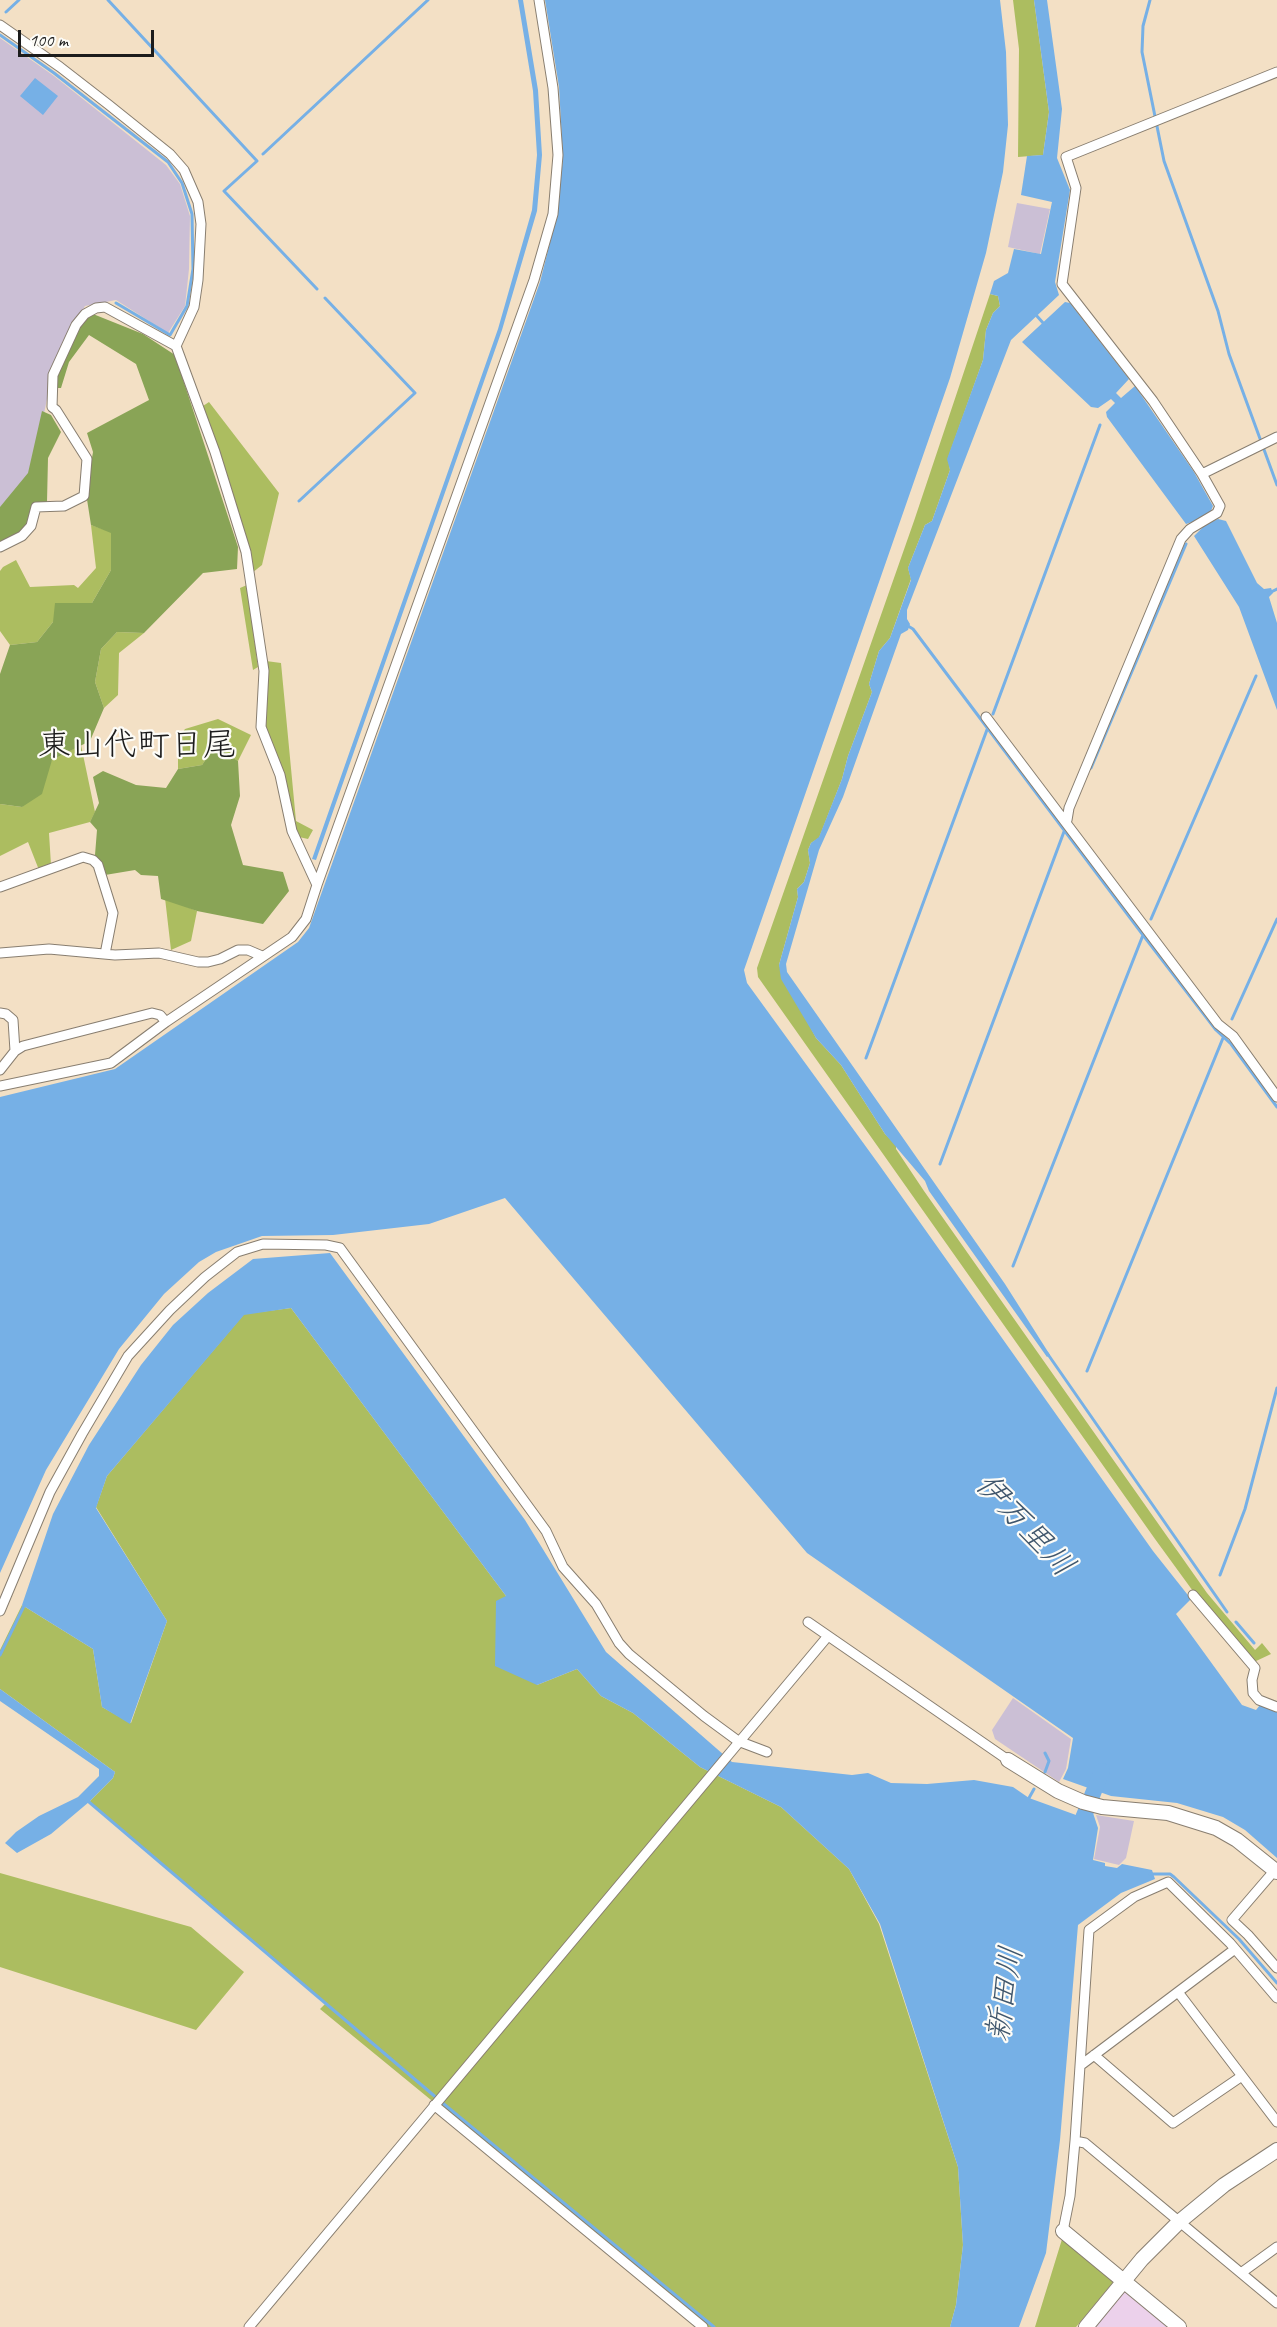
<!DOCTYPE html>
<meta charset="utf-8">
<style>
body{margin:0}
#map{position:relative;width:1277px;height:2327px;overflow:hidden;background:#f3e0c5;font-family:Caveat,sans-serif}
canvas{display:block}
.scale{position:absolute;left:18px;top:30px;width:136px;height:27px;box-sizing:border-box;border:3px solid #1c1c1c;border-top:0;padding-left:8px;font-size:18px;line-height:21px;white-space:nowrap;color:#1c1c1c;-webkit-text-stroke:4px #fdfcf7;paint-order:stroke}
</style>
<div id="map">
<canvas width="1277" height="2327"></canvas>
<div class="scale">100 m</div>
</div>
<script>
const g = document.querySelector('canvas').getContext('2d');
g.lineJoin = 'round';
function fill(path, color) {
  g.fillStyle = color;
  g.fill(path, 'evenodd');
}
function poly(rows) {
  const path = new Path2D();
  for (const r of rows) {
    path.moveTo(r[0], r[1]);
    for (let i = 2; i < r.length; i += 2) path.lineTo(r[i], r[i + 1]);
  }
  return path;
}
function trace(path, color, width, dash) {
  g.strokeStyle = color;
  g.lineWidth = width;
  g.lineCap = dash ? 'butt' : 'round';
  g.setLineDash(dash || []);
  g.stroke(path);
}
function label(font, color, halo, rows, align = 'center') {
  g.font = font + ' Caveat,"Klee One",sans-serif';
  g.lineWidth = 4.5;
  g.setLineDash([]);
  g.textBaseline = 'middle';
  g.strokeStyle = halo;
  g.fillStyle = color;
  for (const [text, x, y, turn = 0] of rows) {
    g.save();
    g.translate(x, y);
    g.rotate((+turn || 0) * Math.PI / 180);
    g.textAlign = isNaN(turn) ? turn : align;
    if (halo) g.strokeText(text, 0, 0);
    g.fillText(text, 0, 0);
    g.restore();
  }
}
fill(poly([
 [1124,2286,1174,2327,1090,2327]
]), '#ecd1eb');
fill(poly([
 [0,38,54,76,166,165,180,184,190,216,189,269,185,306,168,333,116,300,85,306,54,363,32,475,0,514],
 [1017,203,1050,209,1040,254,1008,247],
 [1013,1698,1071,1739,1066,1769,1059,1782,995,1739,992,1730],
 [1096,1815,1134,1821,1126,1858,1119,1865,1094,1859,1100,1827]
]), '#cbbfd5');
fill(poly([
 [1013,0,1034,0,1049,112,1043,155,1018,157,1019,49],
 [990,294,998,296,1000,306,993,313,986,330,983,360,948,458,950,470,932,521,925,525,908,568,911,579,890,638,879,651,869,684,872,692,848,756,842,779,819,838,811,843,808,850,810,863,804,882,797,889,798,897,779,965,816,1038,841,1065,885,1134,896,1144,896,1149,924,1191,1207,1593,1255,1650,1262,1643,1271,1654,1254,1662,1198,1598,1155,1539,758,977,757,968,914,521],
 [209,402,279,493,262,565,252,573,203,406],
 [91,525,111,532,111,570,92,603,53,622,37,642,10,645,0,631,0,571,3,567,16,560,30,587,74,585,78,588,96,568],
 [247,585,258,667,253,670,240,588],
 [117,632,144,633,119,653,118,695,104,708,95,682,101,649],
 [266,661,281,663,296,821,313,830,308,839,299,837,293,825,284,775,264,722],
 [218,719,251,735,238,761,215,747,202,765,178,769,178,739,185,729],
 [81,745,95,812,90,822,49,833,51,865,39,870,28,842,0,856,0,804,22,807,52,760],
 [165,898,197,911,191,941,171,950],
 [291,1308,506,1596,537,1685,577,1669,601,1696,633,1713,700,1767,781,1807,849,1869,879,1924,958,2167,963,2245,956,2305,950,2327,708,2327,320,2009,326,2003,89,1802,113,1778,115,1772,0,1689,0,1650,22,1605,93,1649,102,1707,131,1723,167,1621,96,1507,107,1476,244,1314],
 [0,1873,191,1927,244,1972,196,2030,0,1967],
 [1063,2236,1115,2280,1076,2327,1035,2327]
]), '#acbd60');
fill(poly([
 [93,314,143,334,175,355,238,547,237,569,203,573,144,633,117,632,101,649,95,682,104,708,90,741,52,760,42,794,22,807,0,804,0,674,10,645,37,642,53,622,55,603,92,603,111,570,111,533,91,525,86,493,93,452,87,433,149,400,136,364,89,335,69,362,61,388,57,388,56,375,82,323],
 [42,411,51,415,61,432,48,458,47,502,33,504,28,526,18,535,0,544,0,507,28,473],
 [215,746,238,761,240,796,231,825,243,865,283,872,289,891,263,924,197,911,161,899,158,876,141,875,135,870,105,875,95,855,97,830,90,822,99,803,93,777,103,771,136,785,166,788,178,769,202,765]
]), '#89a456');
fill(poly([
 [518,0,523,0,538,90,542,155,537,211,502,330,316,860,312,859,498,329,532,210,537,155,533,91],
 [545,0,1000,0,1006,52,1008,125,1003,172,986,253,950,378,744,970,747,983,880,1166,1153,1551,1191,1599,1176,1614,1242,1705,1256,1710,1260,1705,1277,1712,1277,1858,1245,1830,1223,1817,1177,1803,1111,1796,1063,1779,1068,1768,1073,1738,807,1553,505,1198,429,1224,333,1235,262,1236,216,1252,199,1262,164,1294,119,1349,46,1470,0,1573,0,1097,115,1069,298,942,309,928,540,282,557,215,563,158,559,87],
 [1034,0,1047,0,1062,109,1057,158,1070,190,1055,282,1059,295,1011,340,907,610,907,619,910,624,908,630,901,634,843,797,819,850,786,964,787,972,1005,1284,1050,1355,1047,1357,929,1191,925,1181,885,1134,841,1065,816,1038,781,979,779,965,798,897,797,889,804,882,810,863,808,850,811,843,819,837,842,779,848,756,872,692,869,684,879,651,890,638,911,580,908,568,925,525,932,521,950,470,947,459,983,360,986,330,993,313,1000,306,998,296,990,294,994,281,1008,273,1014,249,1041,254,1052,202,1021,195,1027,156,1043,155,1049,112],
 [35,78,58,96,43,115,20,96],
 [1065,302,1070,303,1129,379,1116,393,1121,398,1135,386,1194,472,1213,506,1211,511,1204,517,1207,524,1218,519,1226,521,1257,583,1264,589,1271,588,1273,593,1269,597,1277,623,1277,710,1239,607,1194,536,1203,527,1198,520,1186,524,1107,417,1106,412,1115,403,1111,399,1098,408,1091,407,1022,342],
 [330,1253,525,1520,606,1652,732,1762,852,1775,868,1773,891,1783,927,1784,974,1780,1013,1787,1029,1798,1076,1815,1078,1811,1093,1813,1098,1828,1093,1860,1105,1863,1105,1866,1117,1868,1122,1864,1152,1870,1155,1879,1121,1893,1078,1925,1060,2140,1046,2253,1019,2327,950,2327,956,2305,963,2245,958,2167,880,1924,849,1869,781,1807,700,1767,633,1713,601,1696,577,1669,537,1685,495,1666,496,1601,506,1596,291,1308,244,1315,107,1476,96,1508,167,1621,130,1724,102,1707,93,1649,22,1605,53,1514,89,1445,141,1365,173,1325,208,1293,253,1259],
 [0,1689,115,1772,113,1778,89,1802,51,1834,17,1853,5,1843,16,1832,39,1816,78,1797,99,1776,99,1769,0,1701]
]), '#76b0e6');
trace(poly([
 [108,0,257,161,224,191,317,289],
 [1150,0,1143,26,1142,52,1164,161,1218,311,1229,354,1277,485],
 [6,12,19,0],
 [0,35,54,73,168,162,182,183,192,214,193,269,187,306,170,335,116,303],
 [263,154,428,0],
 [1037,312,1036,315,1044,324],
 [299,501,415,393,325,298],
 [1269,593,1277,589],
 [908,626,913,629,1143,935,1216,1030,1231,1044,1277,1107],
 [993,714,1100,425],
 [1091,768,1186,544],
 [1151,919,1256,676],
 [1232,1019,1277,919],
 [866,1058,988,727],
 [940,1164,1065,829],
 [1013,1266,1143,935],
 [1047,1353,1227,1612],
 [1087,1371,1223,1038],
 [1220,1575,1245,1509,1277,1388],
 [1236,1622,1254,1643],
 [0,1655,24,1606],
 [1045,1772,1049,1761,1045,1753],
 [1029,1801,1029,1798,1034,1789],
 [89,1802,445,2105,714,2327],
 [1150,1874,1170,1874,1174,1877,1239,1939,1277,1983]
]), '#76b0e6', 3);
trace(poly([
 [1077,1833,1102,1771]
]), '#76b0e6', 16);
const street = poly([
 [0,25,60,67,109,105,170,154,184,170,198,202,201,224,198,280,194,307,176,346],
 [1202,474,1153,401,1062,284,1076,188,1066,157,1277,72],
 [0,547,22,536,31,526,36,507,64,506,84,496,87,459,56,410,52,407,53,375,76,325,85,314,96,308,105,307,176,346,215,452,246,552,264,671,261,727,280,775,292,831,317,885,306,919,292,937,166,1022,111,1063,0,1086],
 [986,717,1218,1024,1233,1036,1277,1097],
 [1067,820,1069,808,1181,539,1190,529,1217,513,1220,506,1202,474,1277,437],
 [317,885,534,280,553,214,558,155,553,88,539,0],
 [0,887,83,857,93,860,98,865,113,913,105,954],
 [0,953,49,949,115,955,159,953,198,962,208,962,220,959,238,950,248,950,262,956],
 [0,1013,6,1014,13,1020,15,1051],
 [0,1070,15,1051,23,1046,152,1013,160,1015,166,1022],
 [1193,1595,1255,1668,1252,1680,1253,1693,1259,1700,1277,1707],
 [0,1611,50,1492,82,1434,128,1356,170,1310,205,1277,237,1252,263,1244,326,1245,340,1248,546,1531,563,1567,596,1604,619,1643,629,1654,704,1716,738,1741,767,1752],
 [808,1622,1008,1760],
 [1275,1870,1232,1920,1248,1935,1277,1968],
 [1178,1992,1277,2122],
 [1094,2055,1173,2123,1242,2076],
 [1081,2065,1235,1949],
 [434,2105,703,2327],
 [1075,2141,1085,2143,1277,2303],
 [1063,2231,1070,2196,1075,2141,1089,1930,1134,1897,1168,1882,1230,1943,1277,1998],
 [1241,2273,1277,2247],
 [249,2327,828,1636]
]);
const secondary = poly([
 [1008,1760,1058,1791,1083,1802,1102,1807,1168,1813,1216,1828,1237,1840,1277,1872],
 [1063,2231,1179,2327],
 [1086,2327,1142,2259,1179,2222,1224,2185,1277,2150]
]);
trace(street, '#887e70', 11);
trace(secondary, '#887e70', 16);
trace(street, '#fff', 9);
trace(secondary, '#fff', 14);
label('italic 32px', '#40576d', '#fdfcf7', [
 ["伊万里川",1024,1526,47],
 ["新田川",1006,1994,-81]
]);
label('33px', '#1c1c1c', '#fdfcf7', [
 ["東山代町日尾",137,746]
]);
</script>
